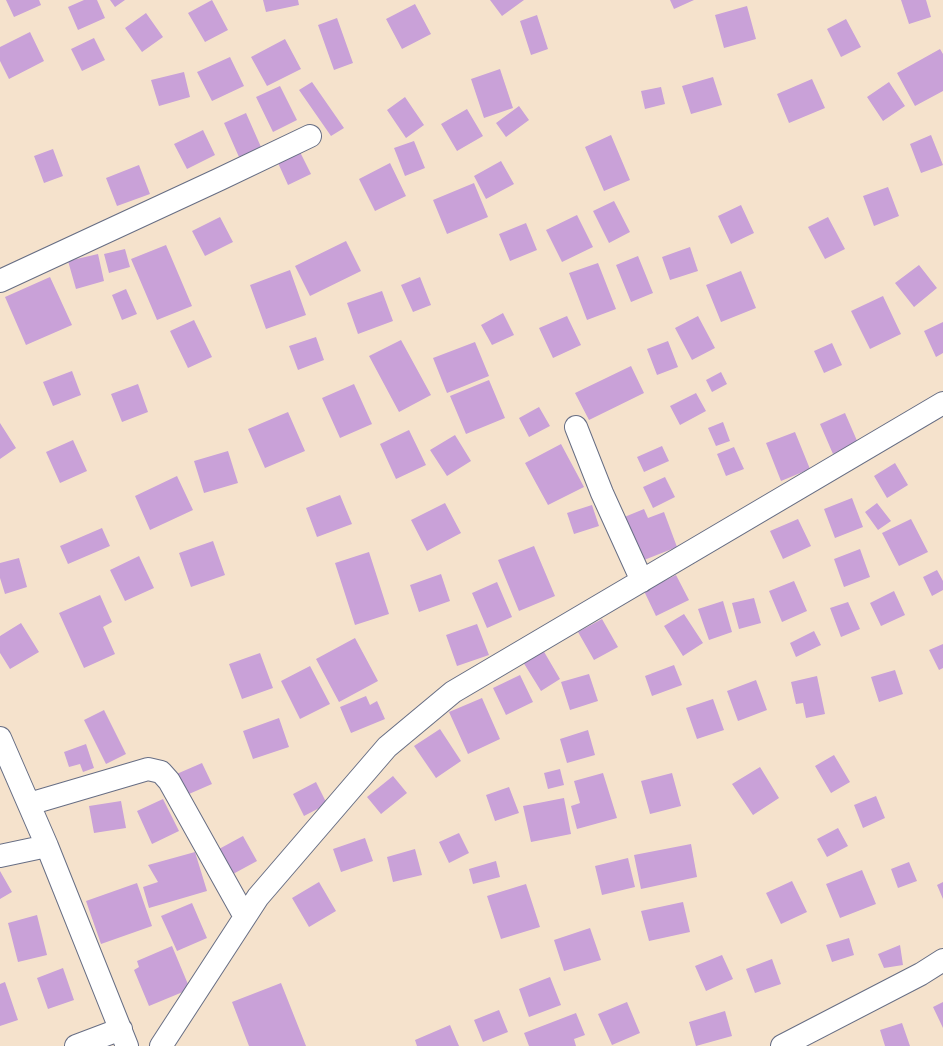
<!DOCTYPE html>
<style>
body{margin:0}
canvas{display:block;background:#f5e2cc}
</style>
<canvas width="943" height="1046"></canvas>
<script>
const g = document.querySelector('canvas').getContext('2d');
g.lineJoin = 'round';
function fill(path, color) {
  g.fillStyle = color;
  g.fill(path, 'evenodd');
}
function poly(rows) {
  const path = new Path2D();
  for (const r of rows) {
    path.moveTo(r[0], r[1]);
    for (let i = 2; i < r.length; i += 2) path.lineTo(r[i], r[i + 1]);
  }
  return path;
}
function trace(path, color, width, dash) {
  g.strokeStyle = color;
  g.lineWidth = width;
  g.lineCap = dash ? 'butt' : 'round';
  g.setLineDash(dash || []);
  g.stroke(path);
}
fill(poly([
 [6,0,39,0,41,5,14,17],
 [84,0,97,0,105,18,78,30,68,7],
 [110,0,125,0,115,7],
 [212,0,228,30,205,42,188,13],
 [263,0,298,0,299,5,266,12],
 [490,0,524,0,502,16],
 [670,0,694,0,674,9],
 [901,0,926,0,931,17,909,24],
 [415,4,431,34,402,49,386,19],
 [747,6,756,39,724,48,715,15],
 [146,13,163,37,142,52,125,28],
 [537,15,548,49,531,55,520,21],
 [337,18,353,63,334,70,318,25],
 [846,19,861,47,841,57,827,29],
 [30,32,44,61,9,79,0,61,0,47],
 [94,38,105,60,82,71,71,49],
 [285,39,301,69,267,86,251,57],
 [940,49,943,54,943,91,915,106,897,73],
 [230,57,244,86,212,101,197,72],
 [500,69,513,108,484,118,471,79],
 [184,72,190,97,159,106,151,80],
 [713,77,722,105,691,114,682,86],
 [812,79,825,108,789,123,777,94],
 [312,82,344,128,331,136,299,90],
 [889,82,905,106,883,121,867,97],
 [280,86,297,120,273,132,256,97],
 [661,87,665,104,645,109,641,91],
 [405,97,424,125,406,138,387,110],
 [519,106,529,120,506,137,496,123],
 [467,109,483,136,457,151,441,124],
 [246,113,261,147,239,157,224,123],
 [203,130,215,155,187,169,174,144],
 [611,135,630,180,604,191,585,147],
 [931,135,943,165,921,173,910,144],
 [414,141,425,168,405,176,394,148],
 [53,149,63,176,44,183,34,156],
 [300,152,311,174,288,185,278,163],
 [501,161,514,184,486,199,474,176],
 [390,163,406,196,375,211,359,179],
 [139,165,150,194,117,206,106,178],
 [474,183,488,217,447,234,433,200],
 [888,187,899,216,874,226,863,196],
 [614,201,630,232,609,243,593,211],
 [741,205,754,233,731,244,718,216],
 [577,215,593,247,562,262,546,230],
 [220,217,233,242,205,256,192,231],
 [828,217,845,249,825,259,808,227],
 [526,223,537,250,510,261,499,234],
 [346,241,361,271,310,296,295,266],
 [166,245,192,306,157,320,131,259],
 [690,247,698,271,670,280,662,257],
 [125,249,130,267,109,273,104,254],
 [98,254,104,281,76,289,68,261],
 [638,256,653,293,631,302,616,265],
 [598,263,616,309,587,320,569,273],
 [919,265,937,288,914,307,895,283],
 [290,270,306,315,266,329,250,285],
 [741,271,756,308,721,322,706,285],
 [50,277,72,325,26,345,5,297],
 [420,277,431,305,413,312,401,285],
 [126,289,137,314,122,320,112,295],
 [382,291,393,321,358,334,347,303],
 [883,296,901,334,870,349,851,311],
 [503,313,514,335,492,345,481,325],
 [567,316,581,345,553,358,539,328],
 [698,316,715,348,692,360,675,328],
 [194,320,212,357,188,368,170,331],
 [943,322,943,353,936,357,924,331],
 [316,337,324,360,298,370,289,346],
 [401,340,431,395,399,412,369,356],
 [668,341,678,367,657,375,647,349],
 [475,342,489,376,447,393,433,358],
 [832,343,842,365,824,373,814,351],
 [631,366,644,393,589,420,575,393],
 [72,371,81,395,53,406,43,382],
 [721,372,727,384,712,392,706,380],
 [489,380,505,418,466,434,450,396],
 [138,384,148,412,122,422,111,394],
 [354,384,372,424,340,438,322,398],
 [696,393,706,411,680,425,670,406],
 [539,407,550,426,529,437,519,418],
 [288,412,305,451,265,468,248,429],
 [845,413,858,443,833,454,820,424],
 [723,422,730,441,716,446,708,428],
 [0,423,16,448,0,459],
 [409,430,426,465,396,479,380,444],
 [795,432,810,469,781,481,766,443],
 [455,435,471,461,447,476,430,450],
 [73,440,87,471,60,483,46,452],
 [561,444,584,487,548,505,525,463],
 [662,446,669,461,644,472,637,457],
 [734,447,744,469,726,476,717,454],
 [228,451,238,483,204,493,194,461],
 [895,463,908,485,887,498,874,476],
 [177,476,193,510,150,530,135,496],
 [665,477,675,497,653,508,643,487],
 [340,495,352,524,317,537,306,508],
 [852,498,863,527,835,538,824,509],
 [445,503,461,533,427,551,411,520],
 [877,503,891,521,878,530,865,512],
 [592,505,599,526,574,534,567,513],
 [644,509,648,518,664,512,677,547,639,562,622,518],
 [798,519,811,546,783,559,770,531],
 [911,519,928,552,899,566,882,533],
 [102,528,110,546,68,564,60,546],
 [213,541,225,575,191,587,179,553],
 [534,546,555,596,519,611,498,560],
 [860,549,870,577,844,587,834,559],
 [369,552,389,614,355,625,335,563],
 [139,556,154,588,125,601,110,570],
 [19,558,27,587,5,594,0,578,0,563],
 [937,570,943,581,943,590,932,596,923,577],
 [441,574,450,601,419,612,410,585],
 [676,575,689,600,656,616,644,591],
 [794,581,807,611,782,622,769,591],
 [497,582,512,617,487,628,472,593],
 [894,591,905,615,881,626,870,603],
 [100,595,112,622,103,627,115,654,84,668,59,613],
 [754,598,761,623,739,629,732,603],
 [723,601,732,632,709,640,698,609],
 [848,602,860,629,841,637,830,608],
 [684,614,703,643,683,656,664,626],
 [602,619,618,647,594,660,578,632],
 [21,623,39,652,10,669,0,653,0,636],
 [477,624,489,655,457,666,446,635],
 [814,631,821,645,796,657,790,643],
 [355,638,378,681,339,702,316,659],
 [943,644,943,668,939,670,929,650],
 [543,650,560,679,541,691,523,662],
 [260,653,273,688,242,699,229,664],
 [674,665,682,685,652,696,645,676],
 [310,666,330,704,300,719,281,681],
 [895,670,903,694,879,702,871,677],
 [589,674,598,701,570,710,561,682],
 [520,675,533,702,506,715,493,688],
 [817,676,825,714,806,718,803,703,796,704,791,682],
 [756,680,767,710,738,721,727,691],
 [366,696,370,705,377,701,385,719,351,733,340,707],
 [482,698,500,739,468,754,449,712],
 [713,699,724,730,697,739,686,708],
 [104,710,126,754,106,764,84,720],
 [279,718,289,747,253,759,243,731],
 [440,729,461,761,436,778,414,746],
 [588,730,595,755,567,763,560,739],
 [86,744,94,768,83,772,80,764,69,767,64,752],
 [834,755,850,782,831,793,815,766],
 [202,763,212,784,182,797,172,776],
 [760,767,779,798,753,815,732,784],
 [560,769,564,785,548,789,544,773],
 [603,773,617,818,577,829,571,806,580,803,574,781],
 [672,773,681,806,650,814,641,781],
 [393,776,407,793,381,814,367,797],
 [316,782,327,804,304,816,293,794],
 [509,787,519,813,495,821,486,795],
 [876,796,885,818,863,828,854,805],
 [564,798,571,834,531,842,523,806],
 [163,799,179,831,152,844,137,811],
 [121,801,126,828,94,833,89,806],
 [838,828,848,846,827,857,817,839],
 [459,833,469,853,449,863,439,842],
 [243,836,257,861,233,874,219,849],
 [365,838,373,861,341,872,333,849],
 [691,844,697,877,641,889,634,855],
 [415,849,422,875,393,882,387,857],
 [195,852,207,891,149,908,143,887,158,882,148,865],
 [628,858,635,887,602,895,595,866],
 [496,861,500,877,473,884,469,869],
 [909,862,917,881,898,888,891,869],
 [862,870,876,904,840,918,826,884],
 [0,871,12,892,0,899],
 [792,881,807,912,781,924,766,893],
 [319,882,336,911,309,927,292,898],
 [943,882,943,899,937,885],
 [137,883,152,926,101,944,86,901],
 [526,884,540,927,501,939,487,896],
 [683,902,690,932,649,941,641,911],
 [192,903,207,938,177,951,161,916],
 [37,915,47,955,18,962,8,923],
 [590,928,601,960,564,971,554,940],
 [849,938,854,955,832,962,826,945],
 [900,945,903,965,884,968,878,954],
 [172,946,190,989,149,1006,134,970,139,967,137,961],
 [722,955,733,979,706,991,695,966],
 [772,959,781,984,755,993,746,969],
 [63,968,74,1000,48,1009,37,978],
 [550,977,561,1005,529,1017,519,989],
 [5,982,18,1020,0,1026,0,984],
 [281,983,306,1046,249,1046,232,1002],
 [627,1002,640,1033,612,1045,598,1014],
 [943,1002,943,1028,933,1007],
 [499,1010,508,1032,483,1042,474,1020],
 [725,1011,732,1036,696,1046,689,1022],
 [576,1013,585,1035,574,1039,576,1046,529,1046,524,1033],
 [902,1023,910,1046,885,1046,880,1030],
 [450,1025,459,1046,417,1046,415,1040]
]), '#c9a1d8');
const minor = poly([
 [0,281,220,179,310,136],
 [576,427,602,493,642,581],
 [0,738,47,846,127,1046],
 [29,804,148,769,161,772,169,781,245,917],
 [0,856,47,846],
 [76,1046,121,1029],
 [161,1046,258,897,387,747,453,692,943,403],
 [782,1046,921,974,943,960]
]);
trace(minor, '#676e84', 24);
trace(minor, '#fff', 22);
</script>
